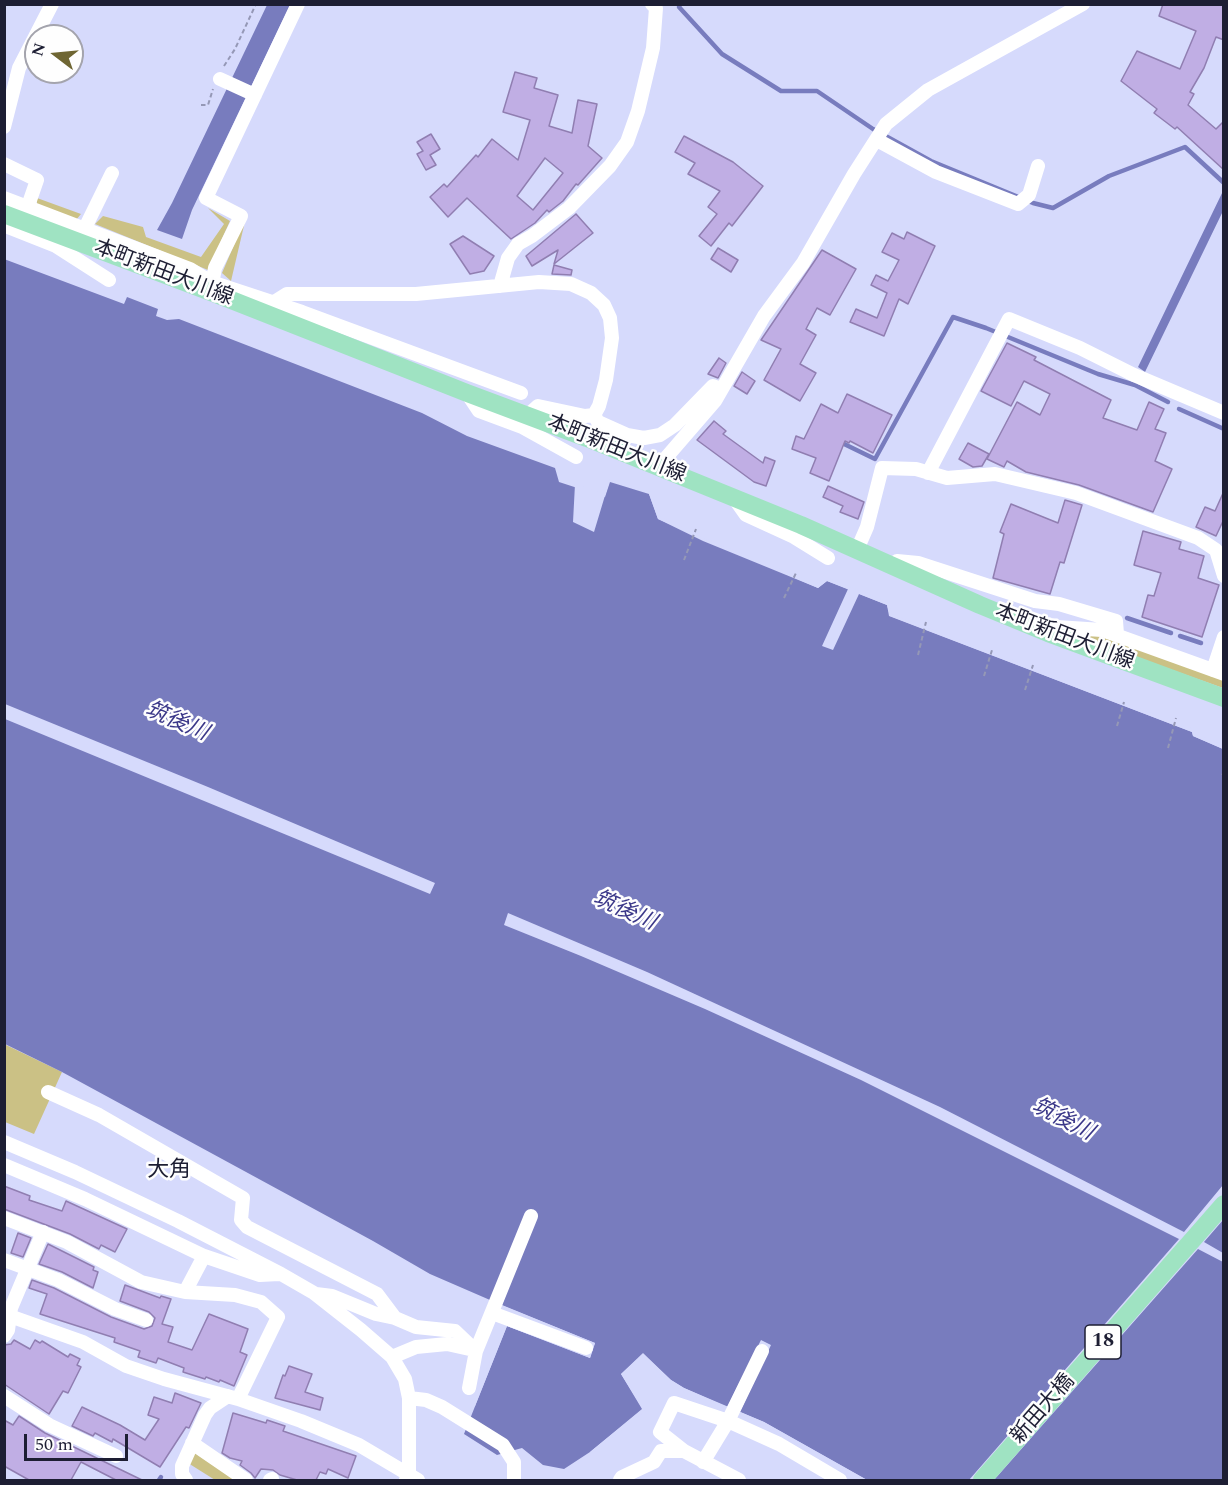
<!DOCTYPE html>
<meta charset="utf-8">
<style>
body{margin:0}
#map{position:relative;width:1228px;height:1485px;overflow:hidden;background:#d6dafc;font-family:Spectral,serif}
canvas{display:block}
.frame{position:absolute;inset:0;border:6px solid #1d1e33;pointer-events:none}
.north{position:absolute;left:24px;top:24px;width:60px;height:60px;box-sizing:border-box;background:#fefefe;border:2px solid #a4a4ad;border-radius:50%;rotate:286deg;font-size:16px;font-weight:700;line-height:24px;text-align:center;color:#1d1e33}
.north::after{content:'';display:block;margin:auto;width:21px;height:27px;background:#6f6633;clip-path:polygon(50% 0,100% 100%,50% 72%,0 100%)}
.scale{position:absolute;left:24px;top:1434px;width:104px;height:27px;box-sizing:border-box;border:3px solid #1d1e33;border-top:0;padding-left:8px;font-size:18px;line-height:21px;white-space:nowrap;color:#1d1e33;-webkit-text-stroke:4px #fefefe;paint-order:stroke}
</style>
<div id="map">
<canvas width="1228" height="1485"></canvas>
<div class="frame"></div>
<div class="north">N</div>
<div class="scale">50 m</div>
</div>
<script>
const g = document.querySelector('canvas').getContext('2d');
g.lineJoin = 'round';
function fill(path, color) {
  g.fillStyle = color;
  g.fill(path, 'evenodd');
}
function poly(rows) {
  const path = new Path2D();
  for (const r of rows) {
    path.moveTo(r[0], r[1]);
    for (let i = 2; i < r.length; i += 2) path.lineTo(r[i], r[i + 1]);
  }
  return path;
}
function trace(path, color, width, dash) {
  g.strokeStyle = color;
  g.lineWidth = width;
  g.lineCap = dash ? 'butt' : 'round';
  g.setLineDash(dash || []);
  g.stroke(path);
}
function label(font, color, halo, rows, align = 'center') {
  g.font = font + ' Spectral,"Noto Sans JP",serif';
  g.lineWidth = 5;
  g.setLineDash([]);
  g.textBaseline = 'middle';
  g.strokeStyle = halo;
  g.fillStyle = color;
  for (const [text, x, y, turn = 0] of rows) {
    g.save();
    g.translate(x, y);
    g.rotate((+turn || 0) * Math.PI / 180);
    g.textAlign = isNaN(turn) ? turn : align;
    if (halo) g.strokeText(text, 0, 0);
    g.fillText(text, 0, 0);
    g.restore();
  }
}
fill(poly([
 [37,198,81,214,76,220,37,206],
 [208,208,230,221,208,270,95,224,103,216,143,227,146,237,201,257,224,224],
 [246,217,231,281,222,273],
 [1065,632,1113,638,1223,680,1223,688],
 [4,1044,62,1072,34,1134,5,1122],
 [192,1451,235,1480,215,1480,188,1463]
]), '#cbc185');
fill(poly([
 [267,5,290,5,192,210,182,239,157,230,172,203],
 [1223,191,1223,211,1145,372,1138,367],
 [4,259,124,304,127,297,158,309,156,316,167,320,179,319,422,413,467,436,555,468,559,482,605,497,610,482,649,494,658,519,818,588,827,581,887,605,890,616,1192,732,1193,736,1223,749,1223,1480,867,1480,764,1422,684,1388,671,1380,643,1354,621,1374,643,1409,590,1452,564,1469,543,1465,522,1448,497,1455,464,1434,507,1326,590,1358,595,1343,501,1305,494,1294,490,1300,430,1274,373,1241,62,1072,5,1044]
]), '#787cbe');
fill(poly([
 [610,479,594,532,573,522,575,484,603,494,607,481],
 [650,491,661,517,704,538,817,584,828,578,888,602,892,614,1193,729,1195,734,1224,745,1223,749,1193,736,1192,732,889,616,887,605,859,594,833,650,822,646,848,589,827,581,818,588,703,541,658,519,649,494],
 [5,704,208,787,435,883,430,894,5,719],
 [508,913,647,972,940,1107,1184,1232,1223,1185,1223,1220,1204,1242,1223,1253,1223,1262,1198,1249,994,1480,969,1480,1179,1239,861,1080,705,1009,581,956,504,925],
 [528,1210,536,1213,502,1305,595,1343,590,1358,507,1326,475,1406,473,1404,505,1323,591,1344,488,1303,494,1294],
 [761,1340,771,1345,740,1412,764,1422,867,1480,862,1480,763,1425,682,1391,669,1383,643,1358,624,1375,645,1411,593,1453,590,1452,642,1409,621,1374,643,1353,671,1380,684,1388,727,1407]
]), '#d6dafc');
trace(poly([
 [680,4,679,7,722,54,781,91,817,91,873,129,931,161,1033,203,1053,208,1109,176,1185,147,1224,183],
 [1135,385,1168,402],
 [1179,409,1224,429],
 [840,442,875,459,953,317,986,328,1098,374,1135,385,1138,379],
 [1127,618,1171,633],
 [1180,636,1201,643],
 [159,1480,161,1477]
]), '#787cbe', 4.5);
const building = poly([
 [1163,4,1224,4,1224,40,1216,37,1204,68,1190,92,1194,94,1188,105,1216,129,1224,121,1224,170,1177,127,1175,129,1154,113,1157,109,1121,81,1137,51,1180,69,1196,31,1159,16,1163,4],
 [515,72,537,78,534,88,558,95,549,126,572,133,578,100,597,104,588,146,602,158,578,185,576,184,563,201,549,212,547,210,535,223,511,239,467,198,448,217,430,197,444,184,447,187,476,155,478,157,492,139,518,160,530,120,503,112,515,72],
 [545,158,563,173,533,210,517,196,545,158],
 [431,134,440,149,430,155,436,165,426,170,417,154,423,151,417,142,431,134],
 [684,136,733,162,763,186,732,226,729,223,711,246,699,236,717,214,708,207,720,191,688,174,695,163,675,152,684,136],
 [576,214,593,233,554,264,558,250,532,266,526,256,576,214],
 [907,232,935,246,908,304,899,299,884,336,850,322,856,309,877,318,887,293,871,285,876,275,888,281,899,260,882,252,892,233,904,239,907,232],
 [463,236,494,256,484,271,470,274,450,244,463,236],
 [718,248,738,260,731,272,711,259,718,248],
 [822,250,856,269,830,315,817,308,806,329,816,335,800,364,816,373,800,401,764,380,781,349,761,340,822,250],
 [554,265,572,270,571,275,552,274,554,265],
 [1007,343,1036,357,1034,360,1111,400,1103,418,1137,430,1149,402,1164,409,1155,429,1166,433,1155,461,1172,469,1153,512,1079,485,1026,472,1007,461,1004,467,987,459,1017,402,1040,415,1050,394,1024,381,1011,406,981,391,1007,343],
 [719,358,726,363,718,378,708,374,719,358],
 [742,372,755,381,747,394,734,386,742,372],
 [847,394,892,415,873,453,850,441,849,443,845,441,829,481,810,473,816,458,792,449,796,436,804,439,821,404,838,413,847,394],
 [714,421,726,431,723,434,763,463,765,457,775,461,766,486,754,482,697,440,714,421],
 [968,443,989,454,982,466,973,467,959,459,968,443],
 [828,486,864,502,858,519,840,512,843,506,823,497,828,486],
 [1224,491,1224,519,1216,536,1196,527,1205,507,1215,511,1224,491],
 [1065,500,1082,505,1064,563,1060,562,1050,594,993,578,1004,534,1000,532,1011,504,1058,523,1065,500],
 [1143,531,1181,542,1179,549,1204,556,1198,578,1219,585,1202,637,1142,617,1148,595,1154,596,1161,573,1134,565,1143,531],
 [4,1186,30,1196,29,1200,62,1211,66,1201,127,1229,115,1252,101,1245,99,1249,70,1234,4,1209,4,1186],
 [18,1233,31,1238,23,1257,11,1253,18,1233],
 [48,1244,94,1267,93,1270,98,1272,93,1288,62,1272,39,1264,48,1244],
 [32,1280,54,1288,111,1317,144,1329,152,1326,155,1318,149,1312,120,1301,125,1285,160,1298,161,1296,171,1299,162,1324,173,1327,168,1342,192,1350,209,1314,248,1329,240,1352,247,1355,234,1386,220,1380,219,1382,206,1377,205,1379,183,1372,184,1368,158,1358,156,1363,138,1357,140,1351,114,1342,115,1338,40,1314,47,1294,29,1288,32,1280],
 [14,1340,30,1349,35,1340,40,1343,42,1341,68,1357,70,1354,80,1359,77,1365,81,1367,68,1393,63,1391,49,1414,4,1384,4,1345,11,1344,14,1340],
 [289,1366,312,1374,305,1392,323,1398,320,1410,275,1398,283,1375,285,1376,289,1366],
 [175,1393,201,1403,189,1428,186,1427,160,1467,113,1439,112,1442,95,1433,93,1436,72,1426,82,1407,120,1425,145,1440,159,1419,148,1415,154,1397,172,1403,175,1393],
 [233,1413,266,1423,267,1420,285,1426,283,1431,356,1456,348,1478,328,1469,326,1474,320,1472,316,1480,297,1480,280,1475,273,1470,261,1469,255,1478,251,1473,240,1465,242,1461,230,1458,222,1453,233,1413],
 [19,1416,45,1433,142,1480,116,1480,81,1462,71,1480,29,1480,4,1466,4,1420,13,1425,19,1416]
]);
fill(building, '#c0aee4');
trace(building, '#907eb1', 1.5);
trace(poly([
 [224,66,235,49,256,4],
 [201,105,208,105,213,89],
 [684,560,696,529],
 [784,598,796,573],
 [918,655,926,622],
 [984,676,992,650],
 [1025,690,1033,665],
 [1117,726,1124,702],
 [1168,748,1176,718],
 [1222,775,1224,772]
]), '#9598b6', 2, [4.5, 3]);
trace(poly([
 [220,79,255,95],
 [4,127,19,68,52,4],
 [877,140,936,172,1018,204,1029,195,1038,166],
 [4,164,37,180,28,206],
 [4,198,190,269,211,282,302,312,521,393],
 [4,223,8,227,56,246,109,280],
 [85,228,112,173],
 [500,286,508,258,518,244,532,236,569,208,610,166,627,142,638,111,653,48,656,8,652,4],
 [211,290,215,268,241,216,206,198,298,4],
 [268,306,287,294,416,294,539,282,571,284,591,293,604,305,610,318,612,338,606,380,599,406,594,415,585,416,538,406,528,415],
 [467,393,479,411,522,427,576,457],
 [594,415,598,422,627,435,644,438,660,435,675,425,713,386,721,389],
 [658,467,715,401,764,316,803,263,854,174,886,124,928,90,1083,4],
 [928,473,1009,319,1080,348,1134,375,1224,413],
 [734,498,746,515,794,537,828,558],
 [857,550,867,527,882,468,916,469,947,478,995,474,1076,493,1198,538,1216,550,1224,576],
 [892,566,897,561,918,563,1035,601,1059,604,1116,621,1117,634],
 [1048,633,1057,627,1102,630,1224,674],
 [1213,670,1224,637],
 [48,1092,99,1115,243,1198,241,1220,247,1227,377,1294,395,1318,416,1327,455,1331,476,1351],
 [4,1142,75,1172,178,1221,281,1274,314,1293,361,1330,392,1357,405,1379,409,1398,409,1474,406,1480],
 [4,1165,85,1199,204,1256,260,1275,279,1274],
 [4,1218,67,1242,141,1282,185,1292,235,1295,261,1302,278,1317,238,1399],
 [4,1260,58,1280,115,1309,146,1320],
 [185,1292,204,1256],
 [316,1294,332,1296,376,1314,395,1318],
 [492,1313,586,1348],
 [4,1314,83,1342,126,1366,164,1379,238,1399,301,1421,359,1445,418,1480],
 [4,1336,8,1330,11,1308,43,1232],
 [392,1357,416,1347,447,1344,474,1350],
 [469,1388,476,1351,531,1216],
 [4,1396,49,1425,116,1456],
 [409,1398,426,1400,442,1407,503,1445,514,1462,514,1480],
 [192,1443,246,1480],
 [703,1462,728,1421,762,1351],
 [186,1480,182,1474,182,1466,205,1415,210,1408,228,1396],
 [270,1480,272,1479],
 [620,1480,622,1477,654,1462,661,1451,684,1451],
 [739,1480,684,1451,660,1432,674,1403,728,1421,779,1444,840,1480]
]), '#fff', 14);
trace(poly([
 [4,214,211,292,467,393,587,438,801,525,980,605,1048,633,1224,698],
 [982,1480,1224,1204]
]), '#9fe3c2', 18);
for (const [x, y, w] of [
 [1103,1342,36]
]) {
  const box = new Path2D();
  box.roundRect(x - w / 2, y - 17, w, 34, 4.5);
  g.fillStyle = '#fefefe';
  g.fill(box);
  trace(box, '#1d1e33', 1.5);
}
label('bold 20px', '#1d1e33', null, [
 ["18",1103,1342]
]);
label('21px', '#1d1e33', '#fefefe', [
 ["本町新田大川線",163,274,21],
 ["本町新田大川線",616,450,22],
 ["本町新田大川線",1064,638,21],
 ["新田大橋",1044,1410,-49]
]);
label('italic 22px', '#3b3889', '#fefefe', [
 ["筑後川",176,723,23],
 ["筑後川",624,912,24],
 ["筑後川",1062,1121,27]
]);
label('22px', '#1d1e33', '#fefefe', [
 ["大角",169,1172]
]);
</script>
